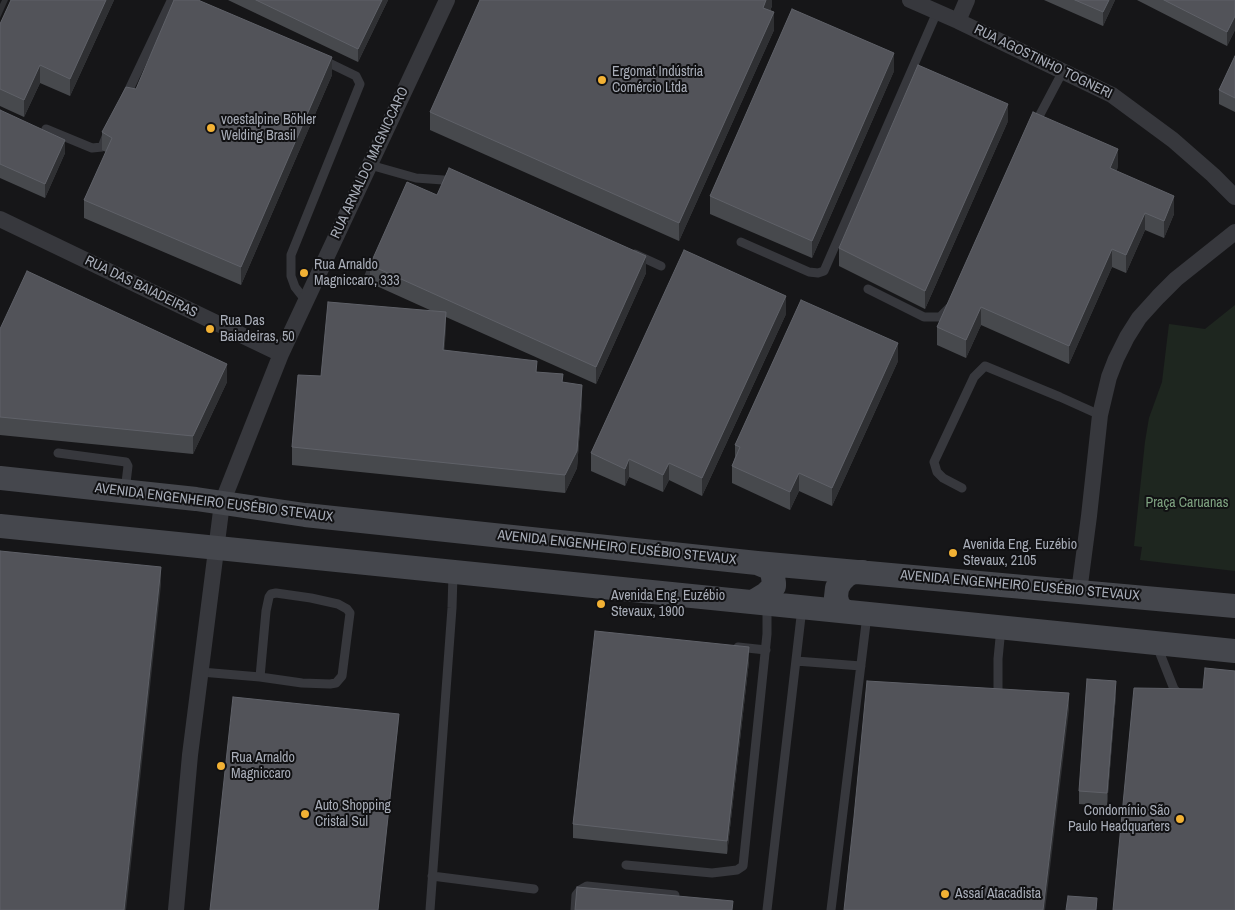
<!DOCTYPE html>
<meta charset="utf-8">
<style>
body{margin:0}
canvas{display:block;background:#161618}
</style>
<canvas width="1235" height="910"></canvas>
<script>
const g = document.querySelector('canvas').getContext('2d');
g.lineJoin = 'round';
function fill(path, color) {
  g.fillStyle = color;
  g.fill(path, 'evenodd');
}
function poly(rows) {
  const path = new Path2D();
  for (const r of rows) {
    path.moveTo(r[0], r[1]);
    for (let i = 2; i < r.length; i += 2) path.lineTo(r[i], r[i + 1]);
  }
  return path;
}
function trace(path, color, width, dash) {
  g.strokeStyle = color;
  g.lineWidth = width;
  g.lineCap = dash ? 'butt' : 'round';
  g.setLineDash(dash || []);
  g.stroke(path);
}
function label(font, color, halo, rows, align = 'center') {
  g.font = font + ' "Archivo Narrow",sans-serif';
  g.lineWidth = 4;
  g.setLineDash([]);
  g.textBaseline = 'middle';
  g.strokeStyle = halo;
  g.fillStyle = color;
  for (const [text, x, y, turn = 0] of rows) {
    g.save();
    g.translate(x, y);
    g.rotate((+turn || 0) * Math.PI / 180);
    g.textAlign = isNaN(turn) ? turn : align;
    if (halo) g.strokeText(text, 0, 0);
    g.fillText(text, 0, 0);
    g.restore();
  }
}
fill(poly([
 [1235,305,1235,571,1140,560,1142,547,1134,546,1145,442,1149,418,1162,382,1169,324,1205,329]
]), '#1e261f');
trace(poly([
 [125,98,171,1,173,0],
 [1035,124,1063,71],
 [46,129,92,148,102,147,106,137],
 [370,165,416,178,443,180,455,182],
 [741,242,809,272,818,273,824,271,937,12],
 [635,254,661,266],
 [367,281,374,264],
 [868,289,924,317,940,317,951,306],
 [306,301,295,287,291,276,291,255,360,84,356,76,323,60],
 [58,453,126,462,128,466,125,491],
 [962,488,943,478,937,472,934,462,974,377,985,366,1060,397,1100,415],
 [1157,646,1174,689,1181,696],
 [738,647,766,650],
 [796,661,861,666],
 [201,672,260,677,302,683,330,684,336,683,342,676,350,613,347,609,338,604,311,598,276,593,271,594,269,597,266,611,260,677],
 [998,694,998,659,1001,628],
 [626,865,712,873,737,870,743,866,767,634,767,604],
 [432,876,534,889],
 [430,910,452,608,453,574],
 [575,910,576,895,580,890,587,886,675,895],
 [767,910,802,608],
 [831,910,867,615]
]), '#37383d', 9);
trace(poly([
 [910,0,958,21,1112,95,1173,140,1213,175,1235,197],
 [958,21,967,0],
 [0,219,281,354],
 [1079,592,1089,516,1100,415,1109,377,1116,359,1127,337,1139,318,1158,297,1176,279,1235,232],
 [176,910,190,755,222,503,281,354,447,0]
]), '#37383d', 16);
trace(poly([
 [0,478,196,499,305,515,757,563,1235,606],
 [0,526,1235,651],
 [753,602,766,594,774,586,774,583,772,571,769,568,757,563],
 [850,612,844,611,838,605,836,597,837,588,841,581,847,575,854,572,863,572]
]), '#45474d', 24);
fill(poly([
 [11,0,114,0,70,96,40,83,24,117,0,106,0,24],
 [228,0,388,0,358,62],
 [772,0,772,6,770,11,774,30,679,241,430,130,430,112],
 [1044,0,1115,0,1103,26],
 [1137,0,1235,0,1235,30,1227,46],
 [1235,56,1235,112,1219,104,1219,90],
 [894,71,812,258,710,214,710,196],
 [332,75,241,285,84,218,84,200,106,152,102,150,102,132,136,89],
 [0,110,65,153,45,198,0,178],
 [1008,121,925,309,839,266,839,248],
 [1118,167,1116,171,1174,214,1164,238,1145,230,1126,273,1112,267,1069,364,981,325,966,358,937,345,937,327],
 [437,195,646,273,596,384,446,317,444,350,537,372,563,382,582,402,577,468,565,493,292,465,292,447,321,376,432,311,370,283,370,265],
 [786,314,702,496,669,480,663,492,629,477,625,486,591,471,591,453],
 [0,329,227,382,193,454,0,435],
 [898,361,832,506,799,491,790,510,732,483,732,466,735,457,735,445],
 [749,661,727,854,573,838,573,824],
 [1116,694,1107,806,1079,804,1079,791]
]), '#47494d');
fill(poly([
 [2,0,8,0,0,18,0,4],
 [106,0,114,0,70,96,70,79],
 [382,0,388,0,358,62,358,49],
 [766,0,772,0,772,6,763,25,763,8],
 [1109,0,1115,0,1103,26,1103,12],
 [774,12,774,30,679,241,679,223],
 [1235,16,1235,30,1227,46,1227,32],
 [894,53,894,71,812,258,812,241],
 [332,57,332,75,241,285,241,267],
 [40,65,40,83,24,117,24,100],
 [1008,104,1008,121,925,309,925,291],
 [65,140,65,153,45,198,45,184],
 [1118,149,1118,167,1110,185,1110,168],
 [1174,196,1174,214,1164,238,1164,221],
 [1145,213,1145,230,1126,273,1126,255],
 [1112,249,1112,267,1069,364,1069,346],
 [646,256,646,273,596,384,596,367],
 [786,296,786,314,702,496,702,478],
 [981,307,981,325,966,358,966,340],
 [446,312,446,330,443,368,443,350],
 [898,343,898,361,832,506,832,488],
 [227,364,227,382,193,454,193,436],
 [582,385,582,402,577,468,565,493,565,475],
 [629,459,629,477,625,486,625,469],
 [669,463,669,480,663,492,663,475],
 [799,473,799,491,790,510,790,492],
 [161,567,161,585,126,910,124,910],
 [749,647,749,661,727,854,727,841],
 [1116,681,1116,694,1107,806,1107,793],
 [1069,693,1069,710,1045,910,1043,910],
 [399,714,399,719,378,910]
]), '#2f3033');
const building = poly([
 [11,0,106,0,70,79,40,65,24,100,0,89,0,24,11,0],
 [174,0,198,0,332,57,241,267,84,200,112,138,102,132,126,87,136,89,174,0],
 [256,0,382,0,358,49,256,0],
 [480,0,766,0,763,8,774,12,679,223,430,112,480,0],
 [1075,0,1109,0,1103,12,1075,0],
 [1164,0,1235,0,1235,16,1227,32,1164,0],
 [792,9,894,53,812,241,710,196,792,9],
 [1235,56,1235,98,1219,90,1235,56],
 [918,65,1008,104,925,291,839,248,918,65],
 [0,110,65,140,45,184,0,164,0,110],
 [1033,112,1118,149,1110,168,1174,196,1164,221,1145,213,1126,255,1112,249,1069,346,981,307,966,340,937,327,1033,112],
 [449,168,646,256,596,367,370,265,407,182,437,195,449,168],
 [684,250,786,296,702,478,669,463,663,475,629,459,625,469,591,453,684,250],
 [27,271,227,364,193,436,0,417,0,329,27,271],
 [801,300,898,343,832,488,799,473,790,492,732,466,740,447,735,445,801,300],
 [328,302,446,312,443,350,537,361,536,372,563,374,562,382,582,385,577,451,565,475,292,447,298,375,321,376,328,302],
 [0,551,161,567,124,910,0,910,0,551],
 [595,631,749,647,727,841,573,824,595,631],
 [1205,668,1235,671,1235,910,1113,910,1134,688,1203,689,1205,668],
 [1087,679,1116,681,1107,793,1079,791,1087,679],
 [867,681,1069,693,1043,910,844,910,854,817,867,681],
 [233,697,399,714,378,910,210,910,233,697],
 [577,887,733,901,732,910,575,910,577,887],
 [1068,896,1097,898,1096,910,1066,910,1068,896]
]);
fill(building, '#525359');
trace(building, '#5f6168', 1);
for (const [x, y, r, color] of [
 [602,80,5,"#f2b134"],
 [211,128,5,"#f2b134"],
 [304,273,5,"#f2b134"],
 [210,329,5,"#f2b134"],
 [953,553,5,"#f2b134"],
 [601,604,5,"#f2b134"],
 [221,766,5,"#f2b134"],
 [305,814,5,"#f2b134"],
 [1180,819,5,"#f2b134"],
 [945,894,5,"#f2b134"]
]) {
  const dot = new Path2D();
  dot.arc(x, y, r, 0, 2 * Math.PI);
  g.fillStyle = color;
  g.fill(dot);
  trace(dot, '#111113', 2);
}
label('14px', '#a8adb8', '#111113', [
 ["RUA AGOSTINHO TOGNERI",1043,62,26],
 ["RUA ARNALDO MAGNICCARO",370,163,-65],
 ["RUA DAS BAIADEIRAS",141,287,26],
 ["AVENIDA ENGENHEIRO EUSÉBIO STEVAUX",214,503,7],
 ["AVENIDA ENGENHEIRO EUSÉBIO STEVAUX",617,548,6],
 ["AVENIDA ENGENHEIRO EUSÉBIO STEVAUX",1020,586,5]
]);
label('14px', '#a8adb8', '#111113', [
 ["Ergomat Indústria",612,72],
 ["Comércio Ltda",612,88],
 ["voestalpine Böhler",221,120],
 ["Welding Brasil",221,136],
 ["Rua Arnaldo",314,265],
 ["Magniccaro, 333",314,281],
 ["Rua Das",220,321],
 ["Baiadeiras, 50",220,337],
 ["Avenida Eng. Euzébio",963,545],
 ["Stevaux, 2105",963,561],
 ["Avenida Eng. Euzébio",611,596],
 ["Stevaux, 1900",611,612],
 ["Rua Arnaldo",231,758],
 ["Magniccaro",231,774],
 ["Auto Shopping",315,806],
 ["Cristal Sul",315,822],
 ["Condomínio São",1170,811,"right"],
 ["Paulo Headquarters",1170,827,"right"],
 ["Assaí Atacadista",955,894]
], 'left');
label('14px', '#7fa381', '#111113', [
 ["Praça Caruanas",1187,503]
]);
</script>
